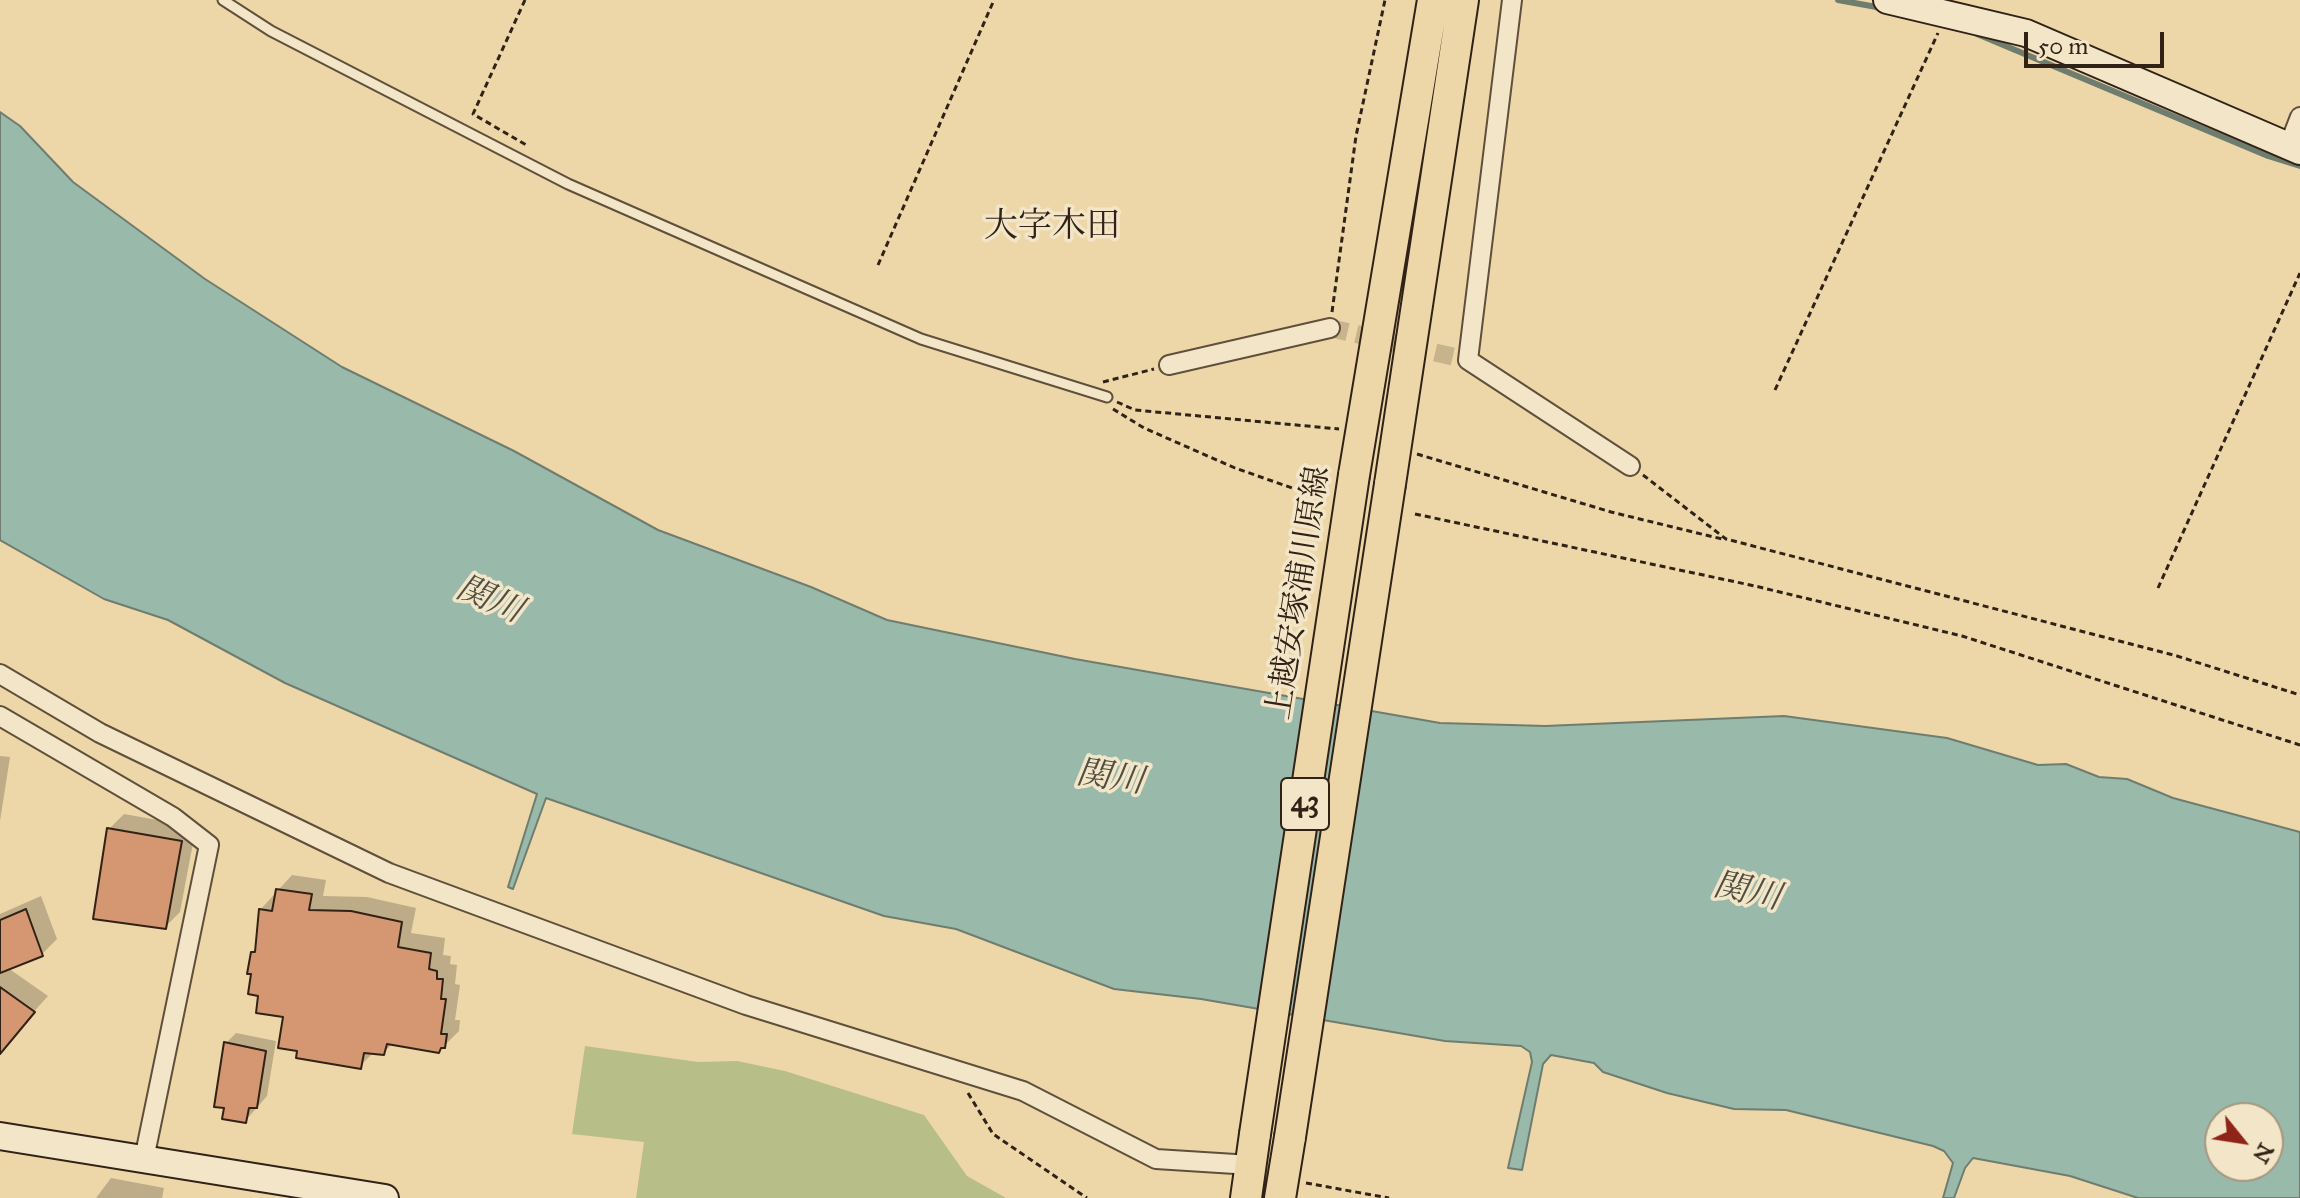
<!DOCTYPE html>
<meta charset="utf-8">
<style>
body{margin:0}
#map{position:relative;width:2300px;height:1198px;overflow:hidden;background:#edd7a9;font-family:"IM FELL Great Primer",serif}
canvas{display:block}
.north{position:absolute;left:2204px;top:1102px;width:80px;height:80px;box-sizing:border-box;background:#f3e5c7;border:2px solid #a59780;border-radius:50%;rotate:120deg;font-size:22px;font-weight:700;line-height:32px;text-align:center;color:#302216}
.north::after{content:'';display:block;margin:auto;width:28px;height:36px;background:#8f2418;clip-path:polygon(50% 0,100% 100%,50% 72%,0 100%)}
.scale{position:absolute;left:2024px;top:32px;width:140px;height:36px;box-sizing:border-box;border:4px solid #302216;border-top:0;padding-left:10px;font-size:24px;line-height:28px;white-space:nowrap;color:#302216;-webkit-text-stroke:6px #f3e5c7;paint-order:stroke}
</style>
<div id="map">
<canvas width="2300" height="1198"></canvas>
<div class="north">N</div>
<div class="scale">50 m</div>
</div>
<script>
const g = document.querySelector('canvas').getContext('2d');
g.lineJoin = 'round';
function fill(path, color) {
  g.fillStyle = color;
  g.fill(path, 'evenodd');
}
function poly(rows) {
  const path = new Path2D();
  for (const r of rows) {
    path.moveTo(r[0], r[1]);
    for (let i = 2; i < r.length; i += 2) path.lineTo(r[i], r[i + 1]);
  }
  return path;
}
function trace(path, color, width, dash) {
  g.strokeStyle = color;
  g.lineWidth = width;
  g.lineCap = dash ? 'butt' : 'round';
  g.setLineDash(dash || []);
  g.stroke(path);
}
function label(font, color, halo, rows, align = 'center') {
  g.font = font + ' "IM FELL Great Primer","Noto Serif JP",serif';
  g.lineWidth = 7;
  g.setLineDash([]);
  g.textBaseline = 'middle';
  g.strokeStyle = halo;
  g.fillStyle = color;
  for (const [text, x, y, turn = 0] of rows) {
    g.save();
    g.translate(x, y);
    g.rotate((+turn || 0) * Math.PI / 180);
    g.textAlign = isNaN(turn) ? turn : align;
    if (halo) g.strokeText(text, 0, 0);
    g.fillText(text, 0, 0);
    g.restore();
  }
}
fill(poly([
 [585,1046,698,1062,737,1061,785,1071,924,1115,967,1176,1006,1198,636,1198,644,1142,572,1134]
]), '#b8be88');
const water = poly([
 [0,112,20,126,73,182,205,279,342,367,514,451,658,530,811,587,887,620,1075,659,1440,723,1545,726,1784,716,1947,738,2038,765,2066,764,2099,777,2127,779,2173,798,2300,832,2300,1198,2138,1198,2070,1176,1973,1158,1965,1168,1954,1198,1943,1198,1953,1163,1944,1151,1933,1146,1786,1110,1734,1109,1667,1093,1603,1072,1594,1063,1551,1055,1543,1064,1522,1170,1508,1168,1532,1062,1530,1052,1521,1046,1445,1041,1201,999,1114,989,956,929,884,916,546,798,513,889,508,887,537,794,285,683,168,620,104,599,0,540,0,112],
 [2220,1118,2268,1118,2268,1166,2220,1166,2220,1118]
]);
fill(water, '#99b9ab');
trace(water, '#6f7d6f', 2);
fill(poly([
 [0,756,10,757,0,821],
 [124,814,196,827,180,912,165,927,109,829],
 [292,875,326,880,323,896,367,897,416,908,411,933,445,938,443,955,451,956,450,964,457,965,455,984,460,985,455,1020,460,1020,459,1031,439,1051,393,1043,383,1053,374,1052,360,1066,299,1050,285,1016,260,994,252,952,258,947,261,909],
 [41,896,57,939,42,954,8,968,48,996,0,1049,0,914],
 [236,1033,276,1041,267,1096,246,1120,226,1043],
 [111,1178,164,1188,162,1198,96,1198]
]), '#0003');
trace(poly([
 [1838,0,1882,8],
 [1977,34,2268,156,2300,166]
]), '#6f7d6f', 6);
const building = poly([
 [107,828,182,841,166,929,93,919,107,828],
 [276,889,312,894,309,910,351,911,402,922,398,947,431,953,429,969,437,971,437,979,443,979,441,999,446,999,441,1034,447,1034,445,1048,441,1048,439,1053,387,1044,384,1055,364,1053,361,1069,296,1058,297,1051,278,1048,283,1017,256,1013,258,996,248,994,251,974,247,974,251,952,255,952,259,909,272,911,276,889],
 [26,909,43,956,0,973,0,920,26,909],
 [0,987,35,1012,0,1054,0,987],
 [224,1042,266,1051,257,1108,249,1108,246,1123,222,1119,224,1108,214,1107,224,1042]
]);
fill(building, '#d49771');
trace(building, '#302216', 2);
trace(poly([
 [1330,328,1468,360]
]), '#c7b38c', 18, [18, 9]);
const lane = poly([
 [223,0,271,31,568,184,921,339,1107,397]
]);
const street = poly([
 [1512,0,1468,360,1630,466],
 [2288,148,2300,117],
 [1169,365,1330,328],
 [0,674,100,733,389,873,746,1005,1023,1091,1156,1159,1251,1165],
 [0,716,173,817,209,845,144,1159]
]);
const secondary = poly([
 [1887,0,2026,33,2300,151],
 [0,1136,385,1198]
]);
const primary = poly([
 [1354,475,1433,0],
 [1390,484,1463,0],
 [1246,1198,1255,1134],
 [1280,1198,1290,1137]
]);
trace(lane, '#5f4f3b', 13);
trace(street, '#5f4f3b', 22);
trace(secondary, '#302216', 30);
trace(primary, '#302216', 34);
trace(poly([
 [525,0,473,114,528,146],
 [878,265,994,0],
 [1332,312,1356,136,1385,0],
 [1103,382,1154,369],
 [1775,390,1938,33],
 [1117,402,1135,410,1339,429],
 [1113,409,1144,428,1235,468,1318,497],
 [1417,454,1611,512,1722,539],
 [1643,475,1726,539,2177,656,2300,695],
 [1415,514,1755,586,1962,636,2300,745],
 [2158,588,2300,273],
 [968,1093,993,1134,1087,1198],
 [1306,1183,1389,1198]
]), '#302216', 3, [6, 4]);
trace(lane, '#f3e5c7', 9);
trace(street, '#f3e5c7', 18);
trace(secondary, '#f3e5c7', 26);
trace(primary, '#edd7a9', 30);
const primaryBridge = poly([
 [1255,1134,1354,475],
 [1290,1137,1390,484]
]);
trace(primaryBridge, '#302216', 34, []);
trace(primaryBridge, '#edd7a9', 30);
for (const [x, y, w] of [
 [1305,804,48]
]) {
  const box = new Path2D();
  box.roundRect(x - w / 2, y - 26, w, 52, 6);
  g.fillStyle = '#f3e5c7';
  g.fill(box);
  trace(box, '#302216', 2);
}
label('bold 30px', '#302216', null, [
 ["43",1305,804]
]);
label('32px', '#302216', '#f3e5c7', [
 ["上越安塚浦川原線",1300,593,-81]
]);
label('34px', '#302216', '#f3e5c7', [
 ["大字木田",1052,228]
]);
label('italic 34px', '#504f43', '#f3e5c7', [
 ["関川",489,601,23],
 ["関川",1110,779,8],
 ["関川",1747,893,12]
]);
</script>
